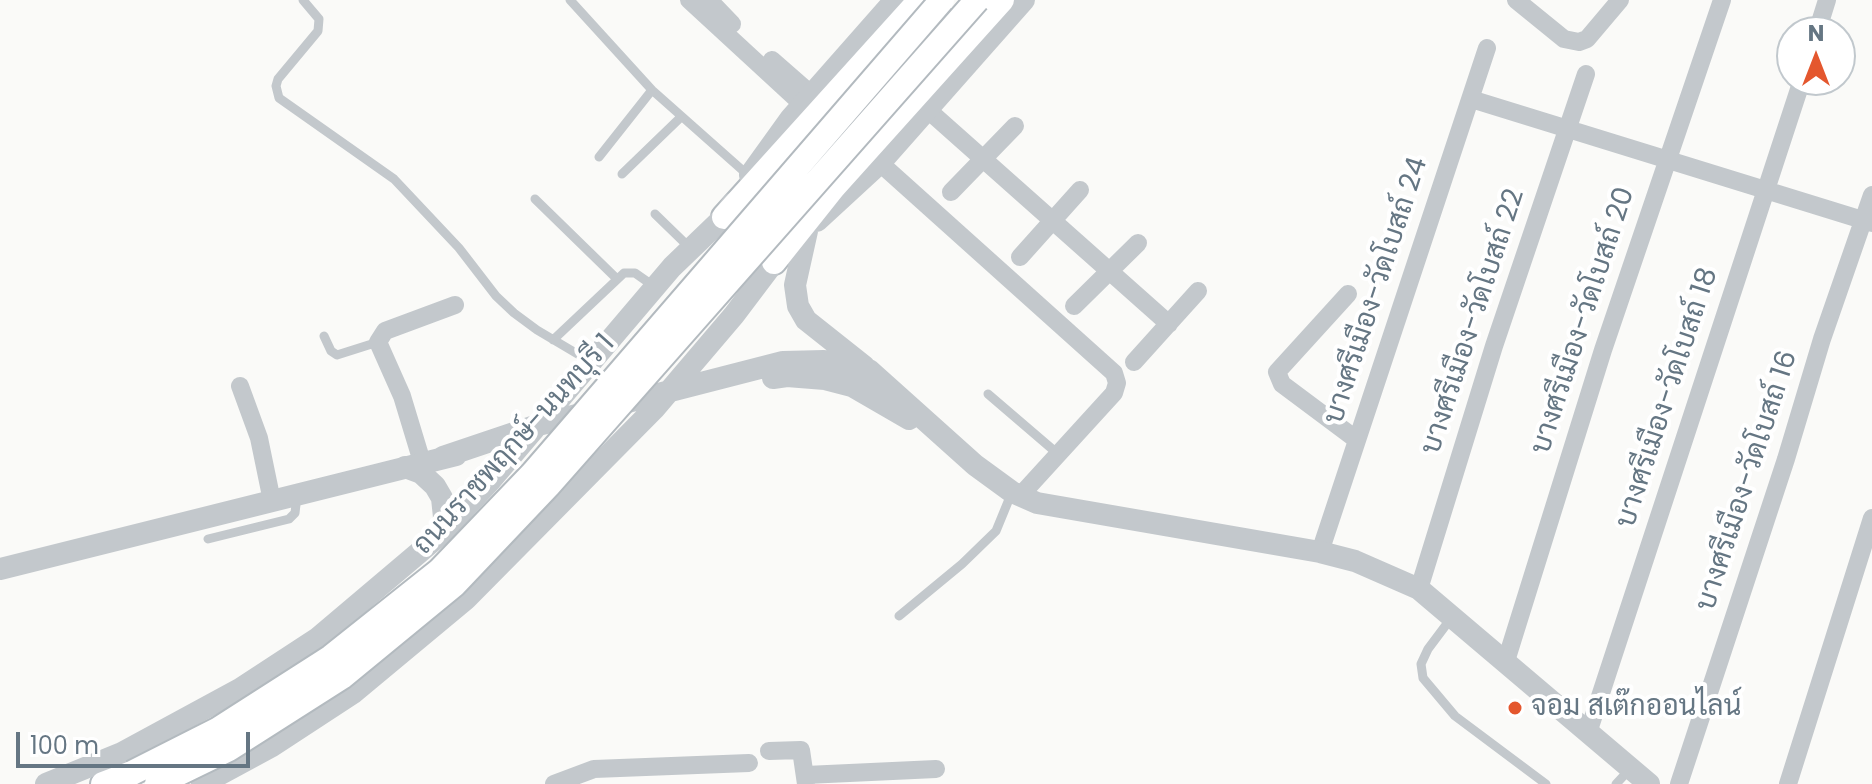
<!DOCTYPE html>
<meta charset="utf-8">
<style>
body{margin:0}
#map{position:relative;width:1872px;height:784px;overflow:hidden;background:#fafaf8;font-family:Poppins,sans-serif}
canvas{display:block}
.north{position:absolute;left:1776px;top:16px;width:80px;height:80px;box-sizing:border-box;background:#fff;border:2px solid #c1c8cd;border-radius:50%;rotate:0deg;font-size:22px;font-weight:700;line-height:32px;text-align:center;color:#657683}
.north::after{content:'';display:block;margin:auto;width:28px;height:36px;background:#e4572e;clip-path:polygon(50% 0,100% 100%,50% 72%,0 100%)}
.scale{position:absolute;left:16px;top:732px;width:234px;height:36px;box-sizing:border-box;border:4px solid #657683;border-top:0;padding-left:10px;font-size:24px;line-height:28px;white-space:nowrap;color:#657683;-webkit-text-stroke:6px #fff;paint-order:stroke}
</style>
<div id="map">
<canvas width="1872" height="784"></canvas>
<div class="north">N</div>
<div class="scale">100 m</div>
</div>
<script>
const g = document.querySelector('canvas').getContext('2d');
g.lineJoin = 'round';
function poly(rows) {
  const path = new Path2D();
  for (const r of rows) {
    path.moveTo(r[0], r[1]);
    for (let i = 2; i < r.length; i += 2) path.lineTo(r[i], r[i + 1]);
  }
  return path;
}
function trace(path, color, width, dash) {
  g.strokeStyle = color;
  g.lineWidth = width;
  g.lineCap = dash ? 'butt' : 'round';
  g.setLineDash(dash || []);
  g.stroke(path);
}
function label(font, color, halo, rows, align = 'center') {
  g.font = font + ' Poppins,Sarabun,sans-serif';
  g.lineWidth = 8;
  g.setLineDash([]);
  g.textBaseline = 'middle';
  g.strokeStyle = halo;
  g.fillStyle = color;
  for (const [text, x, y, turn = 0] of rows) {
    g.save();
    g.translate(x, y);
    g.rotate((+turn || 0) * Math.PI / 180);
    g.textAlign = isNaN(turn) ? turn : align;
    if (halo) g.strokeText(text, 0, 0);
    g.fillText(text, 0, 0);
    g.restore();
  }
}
const secondary = poly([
 [724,217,920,0],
 [774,262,833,188,1002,0],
 [103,784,132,773]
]);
trace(secondary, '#b3babf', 28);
trace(poly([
 [303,0,319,19,318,31,278,79,276,86,279,98,394,179,459,248,496,296,514,313,537,330,591,362],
 [570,0,652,90,749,176],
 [599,157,652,90],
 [622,174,681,117],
 [535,199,616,278],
 [655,214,690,248],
 [324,336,331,351,337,355,378,342],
 [553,340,624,273,635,273,655,287],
 [988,394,1058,454],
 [208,539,289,519,295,513,297,496],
 [899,616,962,564,996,531,1012,492],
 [1452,617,1428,649,1421,664,1423,678,1455,716,1546,784],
 [1616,784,1630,769]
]), '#c3c8cc', 9);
trace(poly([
 [689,0,803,105],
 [709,0,732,24],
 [1516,0,1564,39,1579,42,1587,39,1620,0],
 [1817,32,1827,0],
 [772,60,812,95],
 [1471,99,1872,223],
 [928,110,1169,324],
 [880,163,1114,373,1117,383,1114,393,1020,496],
 [951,192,1015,126],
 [1020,257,1080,190],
 [1348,294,1277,372,1282,384,1357,440],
 [1074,306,1138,243],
 [1134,362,1198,291],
 [240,386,259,438,272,501],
 [422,462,402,396,378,342,385,331,455,305],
 [1320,552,1487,48],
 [1419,589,1494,346,1586,74],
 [1506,661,1603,350,1722,0],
 [1588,733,1802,80],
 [769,751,801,750,806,784],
 [806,775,936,769],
 [554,784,594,769,749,763],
 [1679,784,1786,459,1822,339,1872,195],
 [1788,784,1872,518]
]), '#c3c8cc', 18);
trace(poly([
 [750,175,791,118,895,0],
 [817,221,880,163,1024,0],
 [807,231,795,285,798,306,806,320,864,366],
 [773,378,787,376,825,379,852,386,909,419],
 [443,457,538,425,783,362,824,361,869,370,975,465,1012,492,1037,503,1320,552,1355,561,1419,589,1649,784],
 [405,467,421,473,435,486,442,498,444,517,441,534],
 [0,569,456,455],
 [46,784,122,753,240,689,318,638,441,534,491,480,672,267,724,217,732,204],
 [202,784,272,746,353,693,466,599,654,409,734,315,774,262,787,250]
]), '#c3c8cc', 22);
trace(secondary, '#fff', 24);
const secondaryBridge = poly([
 [132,773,217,730,331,657,439,571,533,473,942,0],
 [157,784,229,749,342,677,454,585,548,486,977,0]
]);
trace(secondaryBridge, '#b3babf', 28, []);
trace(secondaryBridge, '#fff', 24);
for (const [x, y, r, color] of [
 [1515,708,8,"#e4572e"]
]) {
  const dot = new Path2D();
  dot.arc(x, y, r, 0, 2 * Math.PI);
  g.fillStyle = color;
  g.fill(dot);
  trace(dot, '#fff', 3);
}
label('28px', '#657683', '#fff', [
 ["บางศรีเมือง-วัดโบสถ์ 24",1377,291,-72],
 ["บางศรีเมือง-วัดโบสถ์ 20",1584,321,-72],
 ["บางศรีเมือง-วัดโบสถ์ 22",1474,322,-72],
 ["บางศรีเมือง-วัดโบสถ์ 18",1668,398,-72],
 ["ถนนราชพฤกษ์-นนทบุรี 1",515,445,-48],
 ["บางศรีเมือง-วัดโบสถ์ 16",1748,481,-72]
]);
label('28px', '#657683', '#fff', [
 ["จอม สเต๊กออนไลน์",1531,708]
], 'left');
</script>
